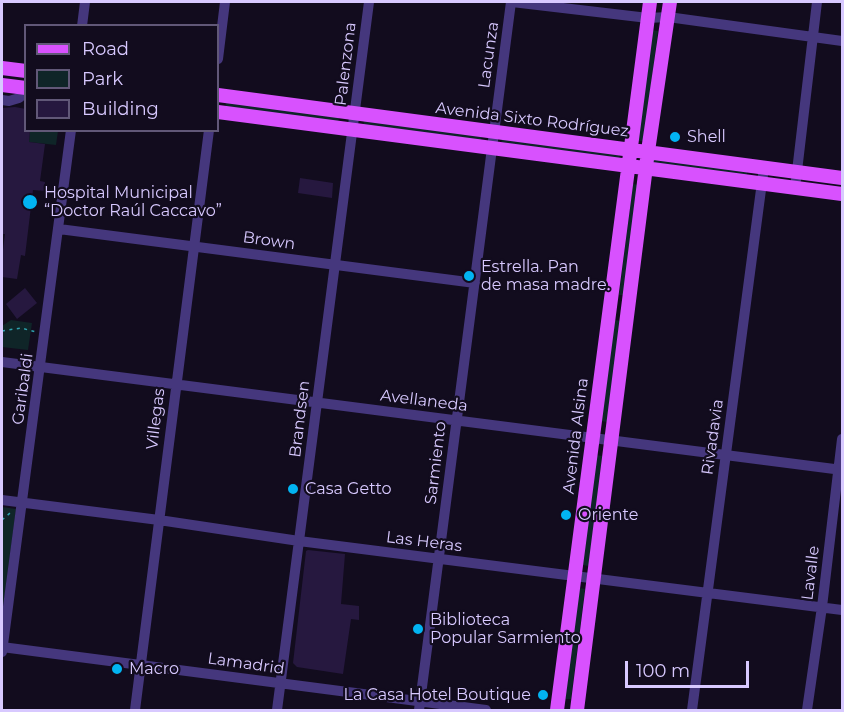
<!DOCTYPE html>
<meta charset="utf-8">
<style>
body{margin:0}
#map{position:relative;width:844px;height:712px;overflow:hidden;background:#120c1e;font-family:Montserrat,sans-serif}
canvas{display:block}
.frame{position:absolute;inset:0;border:3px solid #d8c9ff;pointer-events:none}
.legend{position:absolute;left:24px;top:24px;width:195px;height:108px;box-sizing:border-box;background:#120c1e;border:2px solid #615878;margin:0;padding:8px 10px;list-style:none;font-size:18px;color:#d8c9ff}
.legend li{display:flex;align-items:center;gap:12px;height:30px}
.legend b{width:30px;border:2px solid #615878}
.scale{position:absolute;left:625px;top:661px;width:124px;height:27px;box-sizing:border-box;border:3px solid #d8c9ff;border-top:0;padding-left:8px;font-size:18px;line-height:21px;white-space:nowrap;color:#d8c9ff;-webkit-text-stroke:4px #120c1e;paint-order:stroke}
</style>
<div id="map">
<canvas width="844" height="712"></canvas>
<div class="frame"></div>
<ul class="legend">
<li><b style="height:8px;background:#d851fe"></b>Road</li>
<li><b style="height:16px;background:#0f2528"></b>Park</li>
<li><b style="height:16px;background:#26183f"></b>Building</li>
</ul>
<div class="scale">100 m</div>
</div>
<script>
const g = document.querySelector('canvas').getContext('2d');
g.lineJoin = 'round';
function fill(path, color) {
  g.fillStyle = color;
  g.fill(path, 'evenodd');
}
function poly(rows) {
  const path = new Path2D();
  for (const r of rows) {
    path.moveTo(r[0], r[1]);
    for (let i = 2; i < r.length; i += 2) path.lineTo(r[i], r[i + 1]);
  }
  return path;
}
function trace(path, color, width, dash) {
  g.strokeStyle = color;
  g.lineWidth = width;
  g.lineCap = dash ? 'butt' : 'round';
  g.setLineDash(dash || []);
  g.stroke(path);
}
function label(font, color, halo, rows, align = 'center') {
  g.font = font + ' Montserrat,sans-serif';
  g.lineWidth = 4.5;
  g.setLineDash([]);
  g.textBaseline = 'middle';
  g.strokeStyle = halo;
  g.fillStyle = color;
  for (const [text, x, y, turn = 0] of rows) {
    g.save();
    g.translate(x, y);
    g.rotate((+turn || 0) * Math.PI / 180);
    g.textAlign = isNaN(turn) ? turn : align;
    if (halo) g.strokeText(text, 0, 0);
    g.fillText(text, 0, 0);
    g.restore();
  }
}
fill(poly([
 [651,30,658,31,644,141,638,141],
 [226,102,339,116,338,125,225,111],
 [364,119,482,135,480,143,363,128],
 [30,131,58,131,56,145,29,142],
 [502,138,620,153,619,162,501,147],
 [655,157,748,169,746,178,653,165],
 [633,184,639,185,625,295,619,295],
 [11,320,32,323,28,350,2,347,2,326],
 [614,320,621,321,607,422,601,421],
 [596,455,602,456,589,566,582,565],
 [2,507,16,509,2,615],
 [579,588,585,589,571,699,565,699]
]), '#0f2528');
fill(poly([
 [15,107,26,109,26,130,30,130,29,142,45,144,40,181,45,182,44,191,33,190,25,256,21,255,17,279,2,277,2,257,5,234,2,234,2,108],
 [300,178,333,183,332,198,298,193],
 [25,288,37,303,17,319,6,304],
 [308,550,345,554,341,604,359,606,359,620,351,619,343,674,297,667,293,663,306,551]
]), '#26183f');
trace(poly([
 [2,331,21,328,36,332],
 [2,520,10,513]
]), '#2ea2ae', 1.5, [3, 4.5]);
trace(poly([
 [512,2,648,18,668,17,842,41],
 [82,26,85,2],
 [218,59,225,2],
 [2,100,9,101,19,98,26,92],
 [795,188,817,2],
 [59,229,475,283],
 [2,362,842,470],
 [2,500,159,520,299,541,842,610],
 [2,647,486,710],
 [2,652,71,130],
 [135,710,209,130],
 [277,710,369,2],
 [419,710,511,2],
 [692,710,764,167],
 [807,710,822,607,842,439]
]), '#45377d', 10);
trace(poly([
 [2,68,26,71],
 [2,85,26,88],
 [218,95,842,178],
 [218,112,842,194],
 [557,710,650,2],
 [577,710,648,151,670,2]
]), '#d851fe', 14);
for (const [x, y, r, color] of [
 [675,137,6,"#02b4f2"],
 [30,202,8,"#02b4f2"],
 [469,276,6,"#02b4f2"],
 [293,489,6,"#02b4f2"],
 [566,515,6,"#02b4f2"],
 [418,629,6,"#02b4f2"],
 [117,669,6,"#02b4f2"],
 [543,695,6,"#02b4f2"]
]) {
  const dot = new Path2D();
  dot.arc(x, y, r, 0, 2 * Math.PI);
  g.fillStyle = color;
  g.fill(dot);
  trace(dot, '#120c1e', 2);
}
label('16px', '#d8c9ff', '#120c1e', [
 ["Lacunza",489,55,-82],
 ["Palenzona",346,64,-83],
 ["Avenida Sixto Rodríguez",532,120,7],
 ["Brown",269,241,8],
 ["Garibaldi",23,389,-82],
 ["Avellaneda",424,401,7],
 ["Villegas",156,419,-83],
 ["Brandsen",300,419,-83],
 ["Avenida Alsina",576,436,-83],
 ["Rivadavia",713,437,-82],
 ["Sarmiento",436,463,-83],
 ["Las Heras",424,542,7],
 ["Lavalle",811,573,-83],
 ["Lamadrid",246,664,8]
]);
label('16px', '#d8c9ff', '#120c1e', [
 ["Shell",687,137],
 ["Hospital Municipal",44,193],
 ["“Doctor Raúl Caccavo”",44,211],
 ["Estrella. Pan",481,267],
 ["de masa madre.",481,285],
 ["Casa Getto",305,489],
 ["Oriente",578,515],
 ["Biblioteca",430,620],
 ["Popular Sarmiento",430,638],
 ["Macro",129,669],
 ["La Casa Hotel Boutique",531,695,"right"]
], 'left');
</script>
